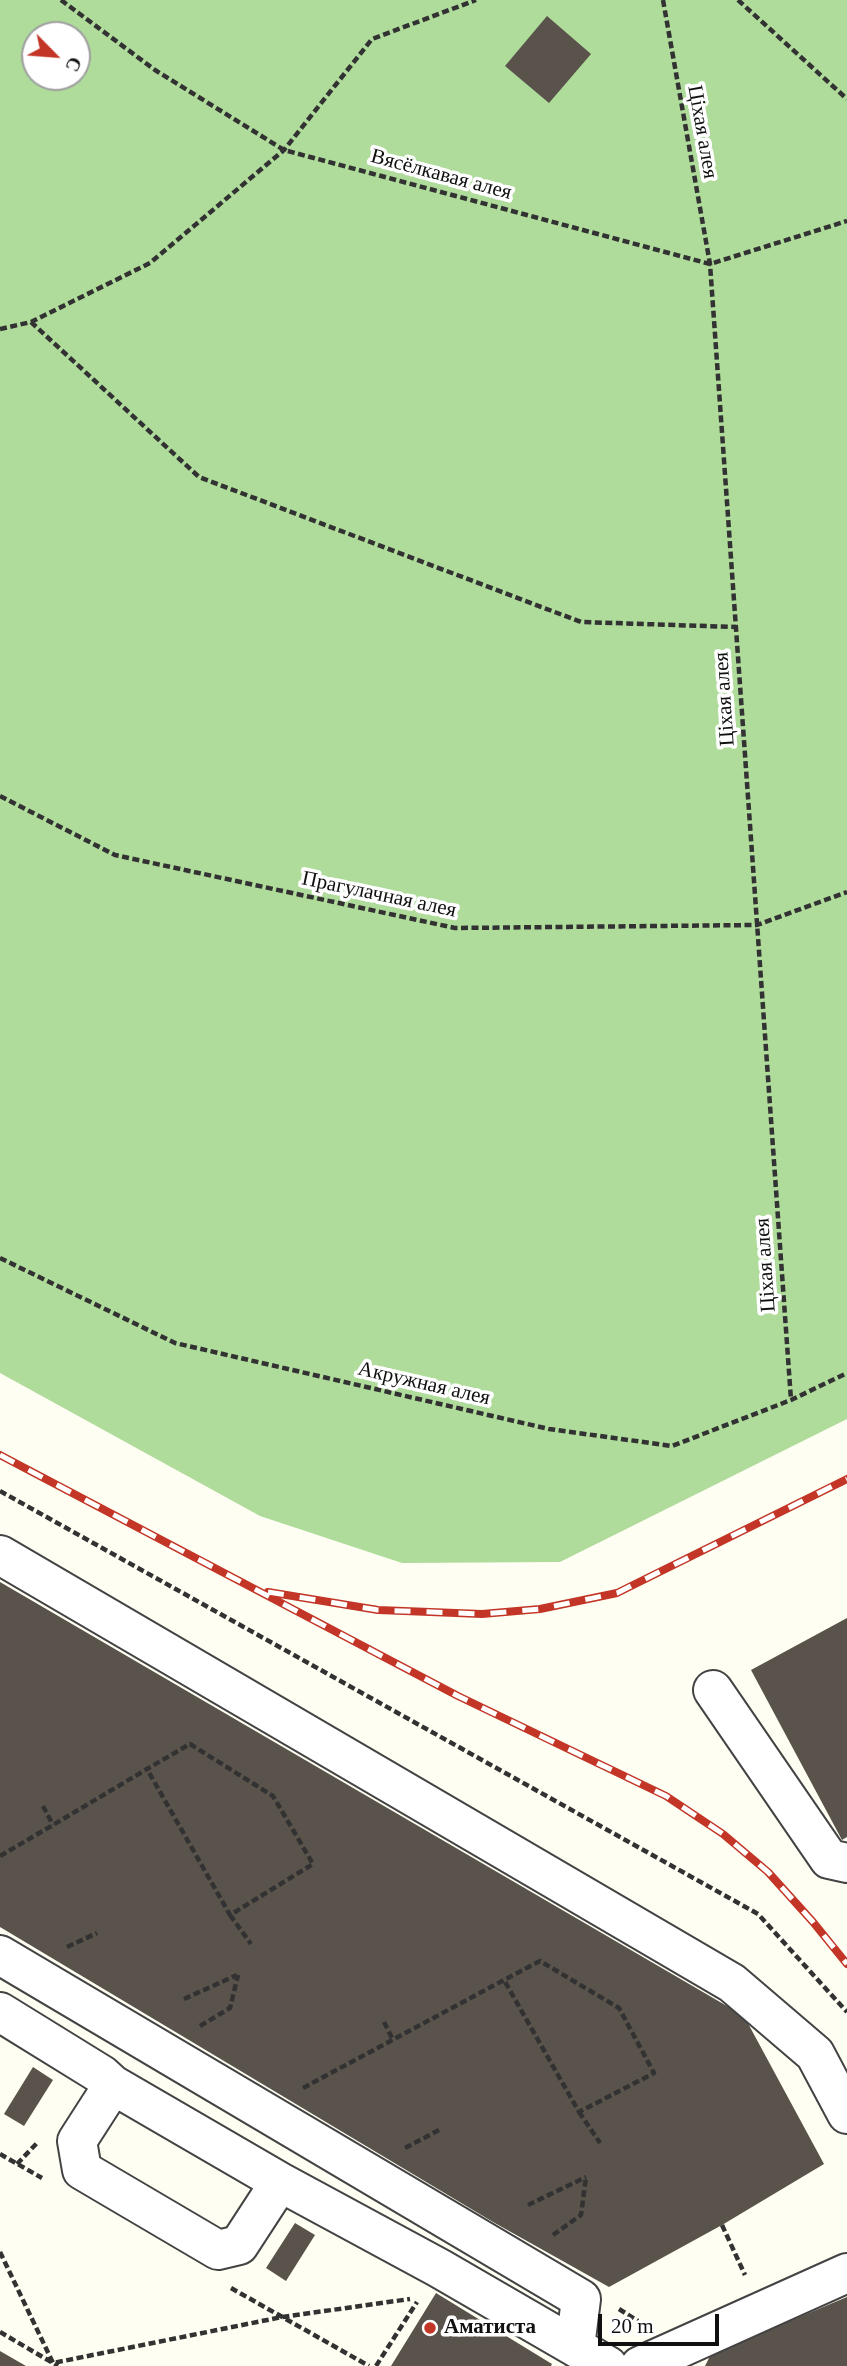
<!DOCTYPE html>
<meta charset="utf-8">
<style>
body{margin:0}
#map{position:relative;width:847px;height:2366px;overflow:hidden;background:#fffef3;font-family:"Times New Roman",serif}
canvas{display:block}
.north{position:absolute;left:21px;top:21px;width:70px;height:70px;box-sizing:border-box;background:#fff;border:2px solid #9f9f9f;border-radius:50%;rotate:115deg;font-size:19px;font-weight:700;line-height:28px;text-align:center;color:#101010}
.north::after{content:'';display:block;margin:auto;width:24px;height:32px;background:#c23527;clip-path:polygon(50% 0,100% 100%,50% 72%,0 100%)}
.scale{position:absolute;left:598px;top:2314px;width:121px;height:32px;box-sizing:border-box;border:4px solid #101010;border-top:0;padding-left:9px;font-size:21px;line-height:24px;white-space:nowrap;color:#101010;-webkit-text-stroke:5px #fff;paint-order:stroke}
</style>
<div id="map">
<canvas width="847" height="2366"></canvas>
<div class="north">С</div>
<div class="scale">20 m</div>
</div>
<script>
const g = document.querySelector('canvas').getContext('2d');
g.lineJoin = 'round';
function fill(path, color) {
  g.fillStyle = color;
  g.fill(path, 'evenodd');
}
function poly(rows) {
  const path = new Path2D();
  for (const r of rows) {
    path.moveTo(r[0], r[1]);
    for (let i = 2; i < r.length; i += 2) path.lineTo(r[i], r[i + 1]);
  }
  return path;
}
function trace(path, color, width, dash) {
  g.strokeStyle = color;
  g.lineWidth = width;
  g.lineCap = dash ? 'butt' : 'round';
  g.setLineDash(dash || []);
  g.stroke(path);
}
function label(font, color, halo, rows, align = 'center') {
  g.font = font + ' "Times New Roman",serif';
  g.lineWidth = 7;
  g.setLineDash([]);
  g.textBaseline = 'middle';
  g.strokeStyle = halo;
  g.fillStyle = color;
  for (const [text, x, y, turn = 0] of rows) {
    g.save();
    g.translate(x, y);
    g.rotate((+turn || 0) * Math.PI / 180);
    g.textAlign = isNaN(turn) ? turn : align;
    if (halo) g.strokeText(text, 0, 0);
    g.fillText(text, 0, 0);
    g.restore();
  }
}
fill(poly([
 [0,0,847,0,847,1419,560,1562,402,1563,260,1516,0,1373],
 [35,35,77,35,77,77,35,77]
]), '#afdb9b');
fill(poly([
 [547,16,591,54,549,103,505,66],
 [0,1582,744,2016,824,2164,722,2225,609,2287,493,2222,0,1927],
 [847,1618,847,1837,842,1840,751,1670],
 [33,2067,53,2080,24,2126,4,2114],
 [295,2223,315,2235,286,2281,266,2268],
 [436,2293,552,2364,551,2366,391,2366],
 [847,2297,847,2366,705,2366,711,2354],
 [0,2351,26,2366,0,2366]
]), '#59534c');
const minor = poly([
 [0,1555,732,1983,815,2054,847,2114],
 [713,1690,829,1859,847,1863],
 [0,1955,581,2299,575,2347],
 [0,2012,102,2075,113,2085,280,2182,439,2268,608,2366],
 [113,2085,77,2141,82,2170,218,2250,239,2245,280,2182],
 [640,2366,847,2273]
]);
trace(minor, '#434343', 42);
trace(poly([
 [61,0,155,70,284,150,710,264,847,221],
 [663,0,710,264,791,1400],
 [738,0,847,99],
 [31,322,199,477,581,622,736,627],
 [0,329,31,322,150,263,284,150,372,39,476,0],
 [0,796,115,855,455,928,757,925,847,892],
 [0,1258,175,1343,549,1429,672,1446,791,1400,847,1373],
 [0,1491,758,1914,847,2012],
 [43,1806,53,1825],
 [0,1856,53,1825,147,1769,190,1744,273,1796,313,1864,230,1915,147,1769],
 [230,1915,251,1944],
 [67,1947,97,1933],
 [184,1999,237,1975],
 [384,2022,393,2040],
 [200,2026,230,2008,238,1975],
 [303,2088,504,1980,540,1961,619,2008,654,2073,579,2112,504,1980],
 [579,2112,600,2143],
 [405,2148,441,2129],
 [0,2154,42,2178],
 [17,2164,38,2142],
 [528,2205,586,2177],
 [722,2225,745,2275],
 [553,2235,581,2215,586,2177],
 [0,2252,53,2363,282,2317,410,2299],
 [231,2288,369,2366],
 [619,2309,638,2321],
 [0,2332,58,2366],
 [376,2366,417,2302]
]), '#323232', 4.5, [7, 3.5]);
trace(minor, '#fff', 38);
const rail = poly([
 [0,1455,458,1696,666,1796,723,1834,768,1872,813,1922,847,1964],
 [268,1592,378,1610,482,1614,540,1609,617,1593,847,1479]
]);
trace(rail, '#c23527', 8);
trace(rail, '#fff', 5, [16]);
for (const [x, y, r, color] of [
 [430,2328,7,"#c23527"]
]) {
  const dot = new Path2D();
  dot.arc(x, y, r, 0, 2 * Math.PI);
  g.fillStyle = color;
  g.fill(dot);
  trace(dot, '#fff', 2.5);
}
label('21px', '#101010', '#fff', [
 ["Ціхая алея",702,132,80],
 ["Вясёлкавая алея",441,175,15],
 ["Ціхая алея",725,699,-94],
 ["Прагулачная алея",379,895,12],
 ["Ціхая алея",766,1265,-94],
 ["Акружная алея",424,1384,13]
]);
label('bold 21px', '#101010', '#fff', [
 ["Аматиста",444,2328]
], 'left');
</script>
